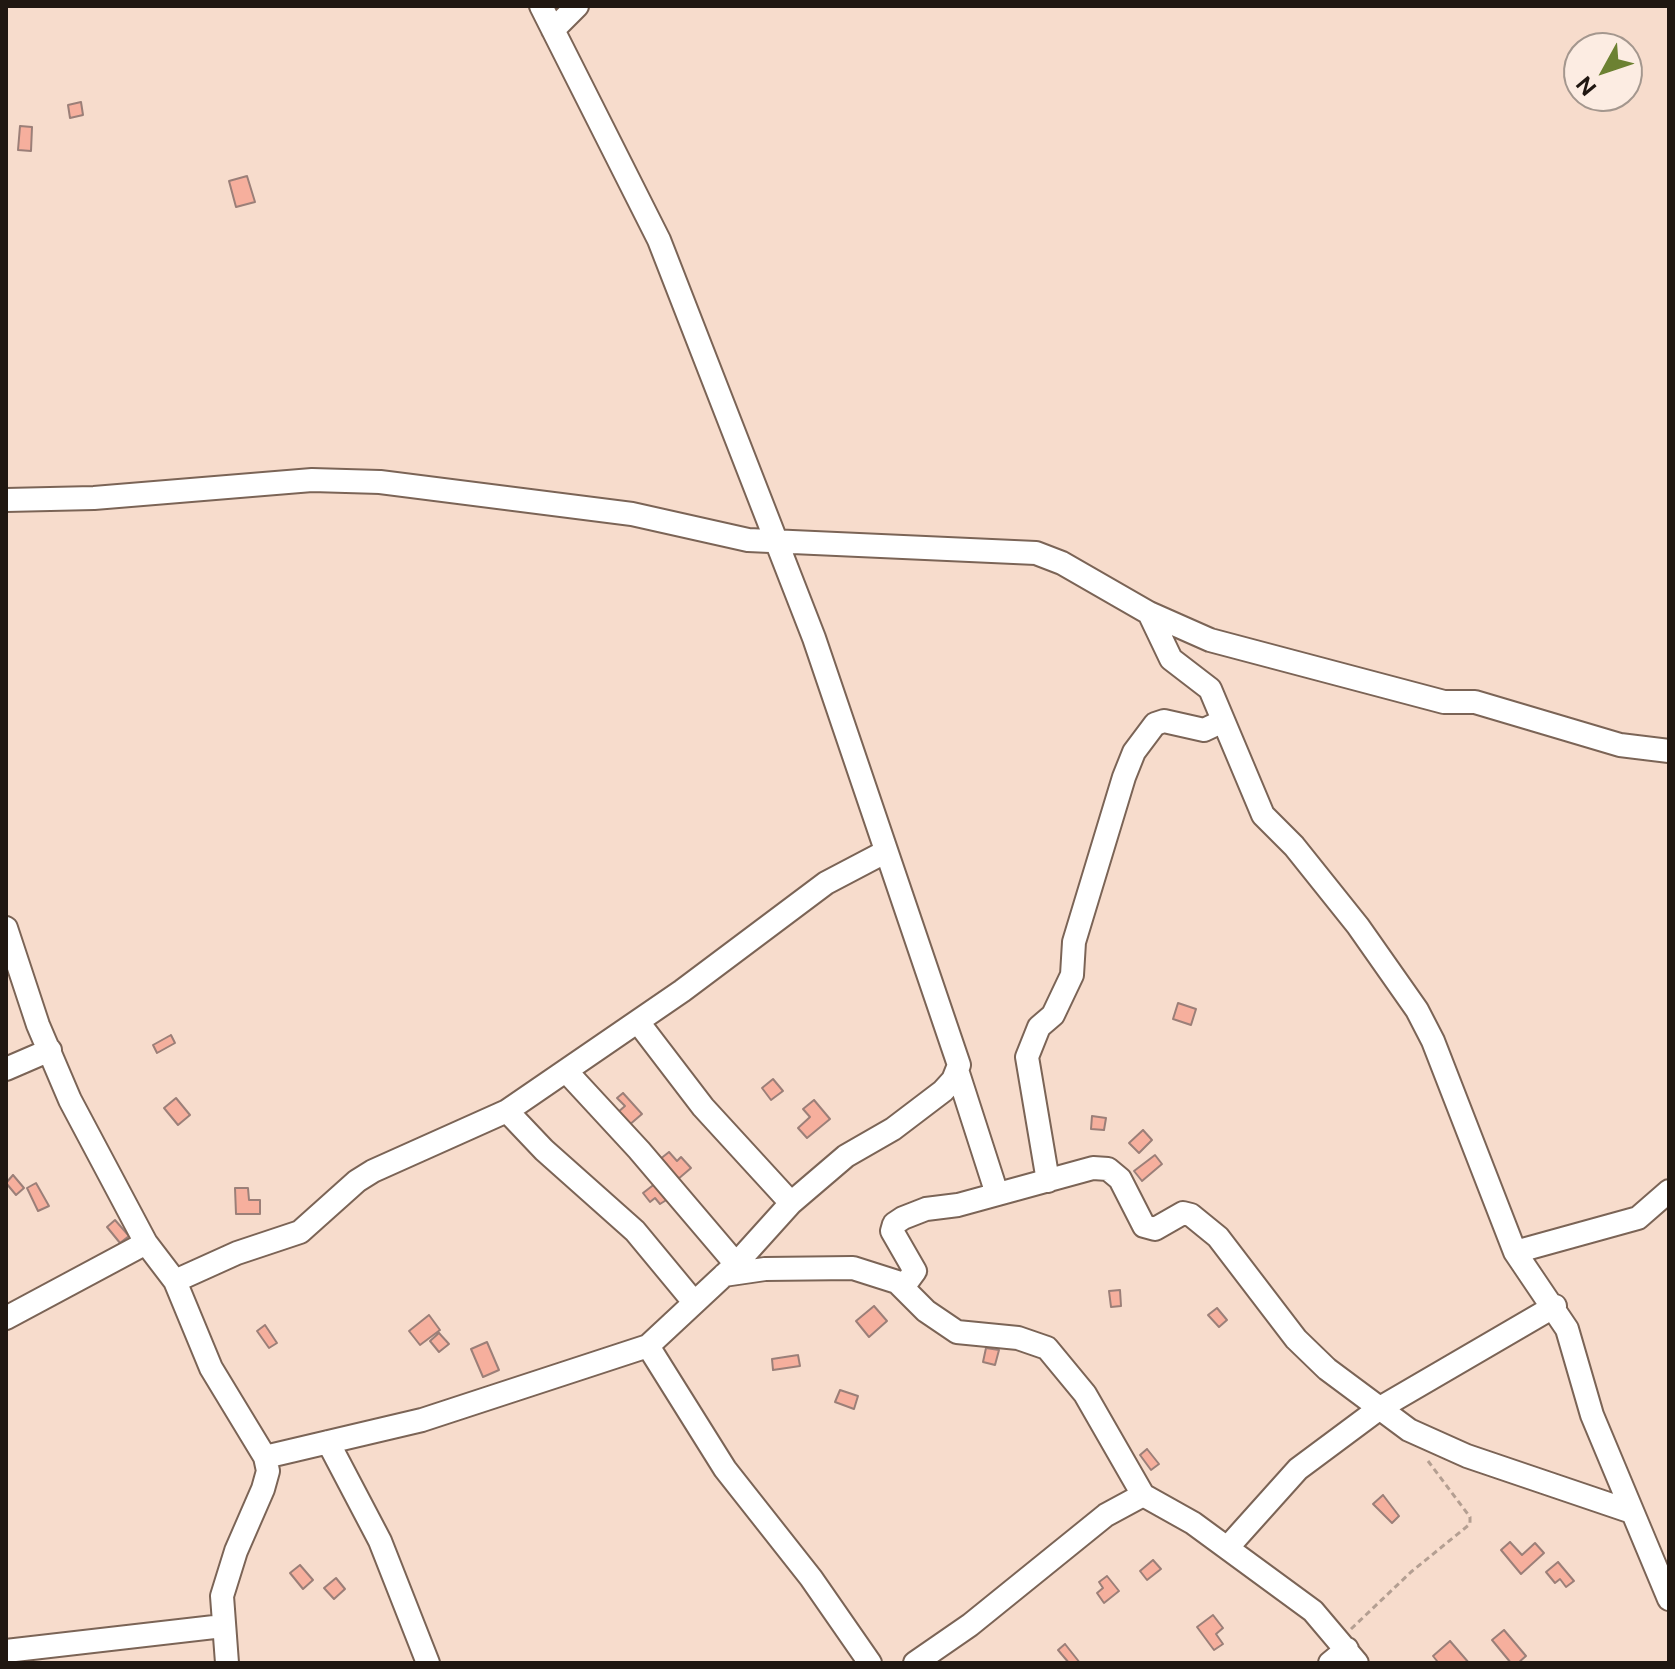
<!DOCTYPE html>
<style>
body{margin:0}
#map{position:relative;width:1675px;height:1669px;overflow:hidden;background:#f7dccc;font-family:"Public Sans",sans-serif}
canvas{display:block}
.frame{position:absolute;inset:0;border:8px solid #201711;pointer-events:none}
.north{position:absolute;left:1563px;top:32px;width:80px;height:80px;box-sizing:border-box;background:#fcece2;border:2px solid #a4978e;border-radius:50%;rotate:230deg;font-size:22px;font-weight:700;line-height:32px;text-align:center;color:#201711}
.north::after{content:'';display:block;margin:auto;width:28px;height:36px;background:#6c8132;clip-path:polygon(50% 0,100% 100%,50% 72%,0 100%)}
</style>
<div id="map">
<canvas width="1675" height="1669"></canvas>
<div class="frame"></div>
<div class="north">N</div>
</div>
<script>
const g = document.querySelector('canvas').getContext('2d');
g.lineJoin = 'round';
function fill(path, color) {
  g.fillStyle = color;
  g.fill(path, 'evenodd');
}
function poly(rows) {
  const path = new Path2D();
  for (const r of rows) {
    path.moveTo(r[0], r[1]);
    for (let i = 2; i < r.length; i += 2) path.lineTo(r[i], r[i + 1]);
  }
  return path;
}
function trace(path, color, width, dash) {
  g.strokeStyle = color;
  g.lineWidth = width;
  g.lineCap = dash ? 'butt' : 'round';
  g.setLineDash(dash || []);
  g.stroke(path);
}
const building = poly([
 [81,102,83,115,70,118,68,105,81,102],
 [20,126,32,127,31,151,18,150,20,126],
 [247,176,255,202,236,207,229,181,247,176],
 [1178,1003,1196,1009,1191,1025,1173,1019,1178,1003],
 [171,1035,175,1043,157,1053,153,1045,171,1035],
 [773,1079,783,1091,771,1100,762,1088,773,1079],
 [623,1093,642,1114,628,1126,617,1113,625,1106,617,1098,623,1093],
 [176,1098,190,1115,178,1125,164,1108,176,1098],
 [814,1100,830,1119,807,1138,798,1128,810,1117,803,1109,814,1100],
 [1092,1116,1106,1118,1104,1130,1091,1129,1092,1116],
 [1143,1130,1152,1140,1139,1153,1129,1143,1143,1130],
 [669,1152,677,1161,681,1157,691,1168,677,1180,659,1160,669,1152],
 [1155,1155,1162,1164,1142,1181,1134,1171,1155,1155],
 [13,1175,24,1188,16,1195,6,1183,13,1175],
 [36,1183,49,1206,38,1211,27,1188,36,1183],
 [656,1183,668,1199,660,1204,655,1198,650,1202,643,1193,656,1183],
 [235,1188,248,1188,249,1200,260,1200,260,1214,236,1214,235,1188],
 [115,1220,129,1236,120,1243,107,1227,115,1220],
 [1120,1290,1121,1306,1111,1307,1109,1291,1120,1290],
 [874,1306,887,1321,869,1337,856,1321,874,1306],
 [1217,1308,1227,1320,1219,1327,1208,1315,1217,1308],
 [429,1315,440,1330,420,1345,409,1331,429,1315],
 [265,1325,277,1343,269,1348,257,1331,265,1325],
 [439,1333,449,1344,439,1352,430,1341,439,1333],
 [487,1342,499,1370,483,1377,471,1349,487,1342],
 [986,1348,999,1350,995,1365,983,1362,986,1348],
 [798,1355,800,1366,773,1370,772,1359,798,1355],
 [840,1390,858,1396,854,1409,835,1402,840,1390],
 [1147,1449,1159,1464,1151,1470,1140,1455,1147,1449],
 [1383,1495,1399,1516,1392,1523,1373,1504,1383,1495],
 [1510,1542,1522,1555,1535,1543,1544,1553,1521,1574,1501,1550,1510,1542],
 [1153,1560,1161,1569,1147,1580,1140,1571,1153,1560],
 [1558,1562,1574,1581,1566,1587,1560,1579,1555,1583,1546,1572,1558,1562],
 [300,1565,313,1580,303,1589,290,1573,300,1565],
 [1107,1576,1119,1591,1104,1603,1097,1593,1103,1588,1099,1582,1107,1576],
 [336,1578,345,1589,334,1599,324,1588,336,1578],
 [1213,1615,1223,1628,1216,1634,1223,1644,1214,1650,1197,1627,1213,1615],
 [1504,1630,1526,1656,1518,1663,1511,1663,1492,1640,1504,1630],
 [1450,1641,1469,1663,1434,1663,1437,1661,1433,1656,1450,1641],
 [1065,1644,1080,1663,1069,1663,1058,1650,1065,1644]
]);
fill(building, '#f6af9d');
trace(building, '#9b7f78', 2);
const minor = poly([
 [553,30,577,6],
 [6,500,94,498,312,480,380,482,632,514,748,540,1036,553,1062,563,1149,613,1210,640,1444,702,1475,702,1620,745,1669,751],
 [1149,613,1171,659,1210,689,1263,815,1294,846,1358,926,1417,1010,1433,1041,1515,1252,1567,1329,1592,1415,1669,1599],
 [6,928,38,1025,70,1100,146,1243,175,1281,211,1368,265,1457,268,1471,263,1489,236,1551,222,1596,227,1663],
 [638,1022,703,1107,791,1203],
 [6,1069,50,1050],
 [957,1070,997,1194],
 [566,1071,639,1150,736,1264],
 [507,1111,544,1150,635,1231,693,1301],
 [1048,1181,1027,1057,1039,1027,1053,1015,1072,975,1074,942,1124,777,1134,752,1155,724,1164,721,1204,730,1223,721],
 [1515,1252,1638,1218,1669,1191],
 [724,1275,765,1269,853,1268,897,1282,926,1311,957,1332,1018,1338,1047,1348,1085,1394,1143,1495],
 [175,1281,237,1253,300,1232,357,1181,373,1171,507,1111,682,991,826,883,885,852],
 [904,1286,915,1271,892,1231,894,1224,903,1218,926,1209,958,1205,1093,1168,1108,1169,1120,1179,1144,1226,1155,1229,1183,1213,1191,1215,1218,1237,1296,1339,1327,1369,1409,1430,1467,1456,1632,1512],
 [6,1318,146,1243],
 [648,1346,725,1469,811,1578,870,1663],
 [328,1442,380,1541,428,1663],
 [265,1457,422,1420,648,1346,736,1264,791,1203,846,1156,893,1129,943,1091,953,1080,959,1065,814,638,659,240,541,6],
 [1228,1547,1298,1469,1380,1408,1555,1306],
 [6,1651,223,1626],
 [915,1663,970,1625,1106,1515,1143,1495,1193,1523,1313,1611,1357,1663],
 [1330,1663,1347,1649]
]);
trace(minor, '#7b6456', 26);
trace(poly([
 [1351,1629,1411,1572,1470,1524,1470,1517,1428,1461]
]), '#b49f92', 3, [6, 4]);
trace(minor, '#fff', 22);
</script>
